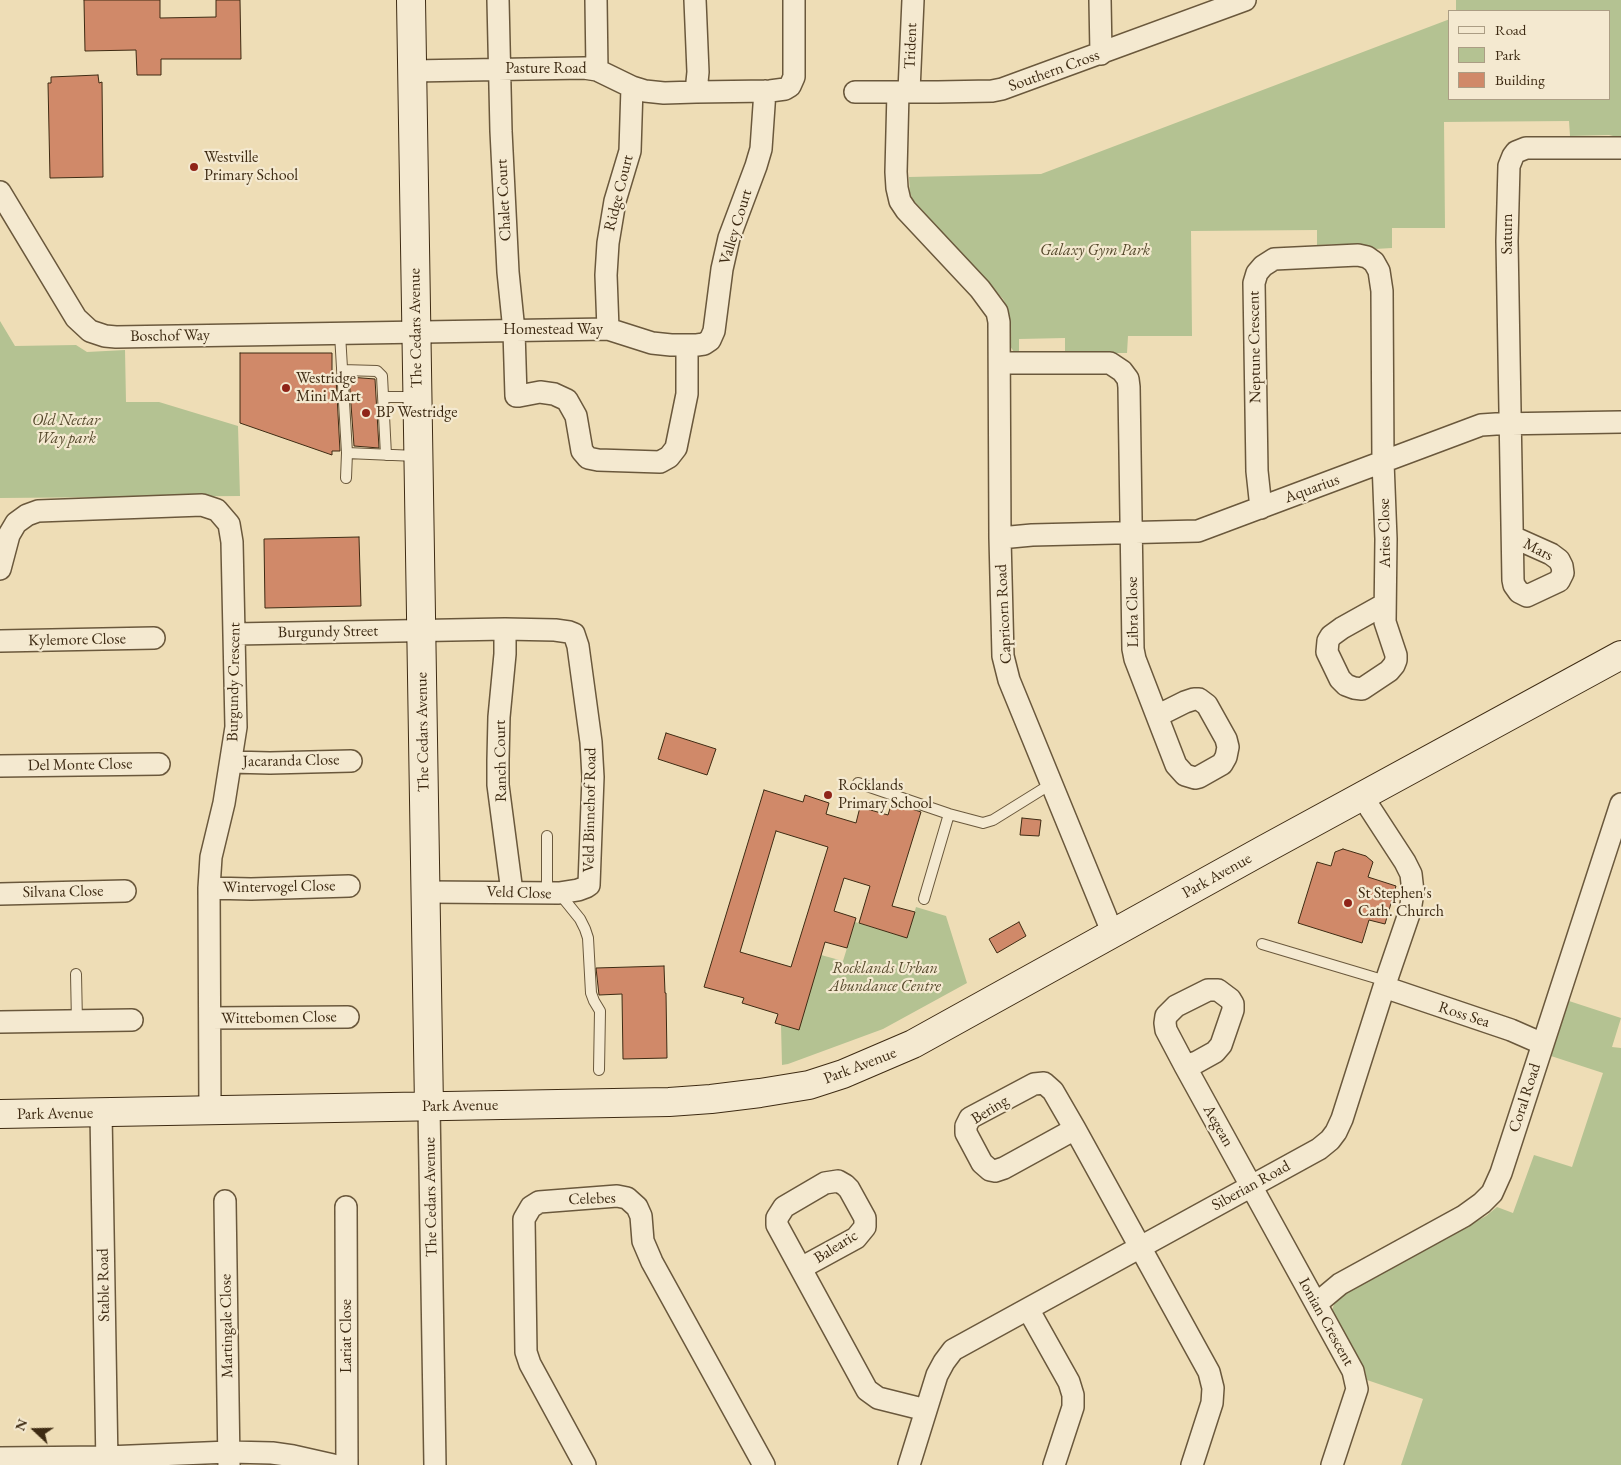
<!DOCTYPE html>
<style>
body{margin:0}
#map{position:relative;width:1621px;height:1465px;overflow:hidden;background:#eeddb6;font-family:"EB Garamond",serif}
canvas{display:block}
.legend{position:absolute;left:1448px;top:10px;width:162px;height:90px;box-sizing:border-box;background:#f4e9d0;border:1px solid #ab9d84;margin:0;padding:6px 9px;list-style:none;font-size:15px;color:#3e2b13}
.legend li{display:flex;align-items:center;gap:10px;height:25px}
.legend b{width:25px;border:1px solid #ab9d84}
.north{position:absolute;left:10px;top:1405px;width:50px;height:50px;-webkit-text-stroke:4px #f4e9d0;paint-order:stroke;rotate:291deg;font-size:14px;font-weight:700;line-height:20px;text-align:center;color:#3e2b13}
.north::after{content:'';display:block;margin:auto;width:18px;height:22px;background:#3e2b13;clip-path:polygon(50% 0,100% 100%,50% 72%,0 100%)}
</style>
<div id="map">
<canvas width="1621" height="1465"></canvas>
<ul class="legend">
<li><b style="height:6px;background:#f4e9d0"></b>Road</li>
<li><b style="height:14px;background:#b4c292"></b>Park</li>
<li><b style="height:14px;background:#d08969"></b>Building</li>
</ul>
<div class="north">N</div>
</div>
<script>
const g = document.querySelector('canvas').getContext('2d');
g.lineJoin = 'round';
function fill(path, color) {
  g.fillStyle = color;
  g.fill(path, 'evenodd');
}
function poly(rows) {
  const path = new Path2D();
  for (const r of rows) {
    path.moveTo(r[0], r[1]);
    for (let i = 2; i < r.length; i += 2) path.lineTo(r[i], r[i + 1]);
  }
  return path;
}
function trace(path, color, width, dash) {
  g.strokeStyle = color;
  g.lineWidth = width;
  g.lineCap = dash ? 'butt' : 'round';
  g.setLineDash(dash || []);
  g.stroke(path);
}
function label(font, color, halo, rows, align = 'center') {
  g.font = font + ' "EB Garamond",serif';
  g.lineWidth = 4.5;
  g.setLineDash([]);
  g.textBaseline = 'middle';
  g.strokeStyle = halo;
  g.fillStyle = color;
  for (const [text, x, y, turn = 0] of rows) {
    g.save();
    g.translate(x, y);
    g.rotate((+turn || 0) * Math.PI / 180);
    g.textAlign = isNaN(turn) ? turn : align;
    if (halo) g.strokeText(text, 0, 0);
    g.fillText(text, 0, 0);
    g.restore();
  }
}
fill(poly([
 [1456,0,1621,0,1621,138,1609,135,1570,136,1569,121,1444,122,1445,228,1392,228,1392,248,1375,249,1347,244,1317,245,1317,230,1191,231,1192,336,1128,336,1127,353,1065,353,1065,338,1019,339,1019,353,1014,352,1010,346,1007,307,1003,299,913,200,910,193,909,177,1041,174,1450,19,1450,99,1610,99,1610,11,1456,11],
 [0,321,15,346,76,345,87,352,125,350,126,402,159,402,238,426,240,496,0,498],
 [916,907,946,916,967,983,883,1029,788,1064,782,1065,781,1025,821,955,843,961,855,922,907,938],
 [1569,1001,1621,1018,1612,1047,1621,1048,1621,1465,1401,1465,1423,1399,1367,1380,1365,1371,1332,1310,1336,1299,1486,1216,1497,1207,1513,1213,1534,1155,1572,1167,1603,1073,1551,1056]
]), '#b4c292');
const building = poly([
 [84,0,160,0,160,18,216,17,216,0,240,0,241,59,161,59,161,75,137,75,136,50,85,51,84,0],
 [98,75,99,83,102,82,103,177,50,178,48,83,51,83,51,77,98,75],
 [240,353,332,353,332,377,336,377,340,451,332,451,332,455,240,423,240,353],
 [349,377,375,379,379,448,354,446,349,377],
 [359,537,361,606,265,608,264,539,359,537],
 [666,733,716,749,707,775,658,759,666,733],
 [764,790,803,802,805,795,829,803,826,814,856,823,860,807,888,815,892,802,921,812,892,906,915,912,907,938,859,923,870,886,844,878,834,911,856,918,847,948,825,942,799,1030,775,1023,778,1014,742,1003,744,998,704,987,764,790],
 [776,831,828,847,791,967,740,952,776,831],
 [1022,818,1041,820,1039,836,1020,835,1022,818],
 [1343,849,1366,856,1373,862,1368,877,1396,886,1385,924,1369,920,1362,943,1298,923,1317,862,1331,866,1335,852,1343,849],
 [1019,922,1026,936,997,953,989,939,1019,922],
 [664,966,665,993,666,993,667,1058,623,1059,622,994,599,995,596,968,664,966]
]);
fill(building, '#d08969');
trace(building, '#3e2b13', 1);
const lane = poly([
 [340,334,347,453,346,478],
 [342,370,377,371,382,376,386,455],
 [384,397,417,397],
 [347,453,416,456],
 [858,783,949,814,983,823,993,820,1051,784],
 [547,893,547,836],
 [559,893,580,919,585,929,588,938,591,993,594,1001,600,1011,599,1070],
 [924,899,949,814],
 [1262,944,1386,981],
 [76,974,77,1022]
]);
const street = poly([
 [498,0,501,131,508,272,514,331,516,396,519,396,540,392,554,394,567,400,576,416,582,451,588,458,598,460,660,462,669,457,676,448,687,394,687,345],
 [596,0,597,70],
 [695,0,698,72,696,92],
 [1100,0,1101,54],
 [412,71,584,68,597,70,632,87,645,91,664,93,696,92,770,91,785,89,790,86,794,77,794,0],
 [909,91,913,0],
 [855,92,938,92,992,91,1002,89,1245,0],
 [898,92,896,172,897,188,900,201,906,210,980,289,997,312,999,322,1000,538,1003,656,1009,680,1113,934],
 [0,192,76,318,90,331,105,336,116,337,608,329,652,343,671,345,697,345,704,344,710,340,714,331,722,269,729,238,756,166,761,149,765,91],
 [608,329,606,275,608,243,615,201,630,151,632,87],
 [1000,363,1110,363,1122,371,1128,379,1129,387,1133,649,1135,659,1157,716,1176,765,1185,775,1195,778,1199,777,1222,764,1226,757,1228,747,1226,739,1207,705,1199,699,1194,699,1185,702,1157,716],
 [1261,508,1257,471,1254,283,1257,273,1263,266,1274,259,1358,255,1367,257,1374,262,1379,271,1382,291,1383,462,1386,539,1385,622,1396,655,1396,660,1394,665,1389,671,1362,689,1354,688,1346,685,1340,679,1327,652,1328,641,1331,636,1342,628,1385,604],
 [1513,537,1551,554,1559,560,1562,566,1563,573,1559,581,1527,596,1519,592,1514,585,1513,580,1507,241,1509,166,1513,156,1516,152,1526,148,1621,148],
 [1000,538,1032,535,1198,531,1481,425,1496,424,1621,422],
 [0,569,9,535,16,523,27,515,38,511,202,505,217,510,229,524,232,542,236,727,224,803,211,857,209,888,210,1111],
 [505,629,505,654,499,717,498,760,498,785,512,892],
 [235,634,505,629,555,630,569,632,574,634,578,646,591,742,593,777,589,885,586,887,578,890,559,893,426,892],
 [0,641,154,638],
 [231,762,270,763,351,761],
 [0,766,159,764],
 [209,888,251,889,349,886],
 [0,894,125,891],
 [1384,987,1511,1030,1543,1044],
 [210,1018,348,1017],
 [0,1022,132,1020],
 [1185,1066,1197,1062,1215,1052,1221,1045,1233,1010,1233,1004,1230,999,1218,990,1208,990,1176,1006,1166,1016,1165,1023,1166,1030,1185,1066,1353,1371,1357,1389,1332,1465],
 [429,1107,435,1465],
 [101,1113,107,1465],
 [1075,1129,1004,1168,995,1171,990,1170,982,1163,966,1133,966,1126,970,1118,1034,1084,1044,1083,1053,1091,1075,1129,1209,1372,1213,1388,1212,1403,1192,1465],
 [225,1201,229,1465],
 [346,1207,347,1465],
 [801,1268,856,1238,865,1227,865,1218,849,1189,845,1185,838,1181,825,1183,784,1207,777,1218,777,1225,867,1390,878,1398,926,1410],
 [1316,1304,1340,1284,1464,1216,1482,1203,1492,1193,1501,1173,1621,804],
 [1028,1309,1069,1382,1073,1395,1073,1407,1054,1465],
 [0,1458,107,1457,229,1452,272,1453,293,1456,333,1465],
 [585,1465,530,1364,526,1352,524,1219,531,1207,539,1202,617,1196,627,1198,637,1207,641,1216,643,1241,652,1262,764,1465],
 [909,1465,937,1375,944,1362,953,1350,1319,1149,1330,1140,1336,1132,1342,1119,1384,987,1410,911,1413,892,1411,874,1405,862,1362,796]
]);
const secondary = poly([
 [411,0,429,1107],
 [0,1114,669,1102,711,1099,760,1093,809,1085,843,1074,913,1044,1265,849,1621,655]
]);
trace(lane, '#6a583c', 12);
trace(street, '#6a583c', 24);
trace(secondary, '#3e2b13', 30);
trace(lane, '#f4e9d0', 10);
trace(street, '#f4e9d0', 21);
trace(secondary, '#f4e9d0', 28);
for (const [x, y, r, color] of [
 [194,167,5,"#8f2418"],
 [286,388,5,"#8f2418"],
 [366,413,5,"#8f2418"],
 [828,795,5,"#8f2418"],
 [1348,903,5,"#8f2418"]
]) {
  const dot = new Path2D();
  dot.arc(x, y, r, 0, 2 * Math.PI);
  g.fillStyle = color;
  g.fill(dot);
  trace(dot, '#f4e9d0', 2);
}
label('16px', '#3e2b13', '#f4e9d0', [
 ["Trident",911,46,-88],
 ["Pasture Road",546,69],
 ["Southern Cross",1054,71,-20],
 ["Ridge Court",619,193,-76],
 ["Chalet Court",504,200,-93],
 ["Valley Court",736,227,-73],
 ["Saturn",1508,234,-90],
 ["The Cedars Avenue",416,328,-91],
 ["Homestead Way",553,330],
 ["Boschof Way",170,336,-1],
 ["Neptune Crescent",1255,347,-91],
 ["Aquarius",1312,489,-20],
 ["Aries Close",1385,533,-91],
 ["Mars",1538,550,27],
 ["Libra Close",1133,612,-91],
 ["Capricorn Road",1004,614,-93],
 ["Burgundy Street",328,632,-1],
 ["Kylemore Close",77,640,-1],
 ["Burgundy Crescent",234,682,-89],
 ["The Cedars Avenue",423,732,-91],
 ["Jacaranda Close",291,761,-1],
 ["Ranch Court",501,761,-91],
 ["Del Monte Close",80,765,-1],
 ["Veld Binnehof Road",590,810,-89],
 ["Park Avenue",1217,876,-29],
 ["Wintervogel Close",279,887,-1],
 ["Silvana Close",63,892,-1],
 ["Veld Close",519,893,2],
 ["Ross Sea",1464,1015,18],
 ["Wittebomen Close",279,1018,-1],
 ["Park Avenue",860,1066,-21],
 ["Coral Road",1525,1098,-72],
 ["Park Avenue",460,1106,-1],
 ["Bering",990,1110,-32],
 ["Park Avenue",55,1114,-1],
 ["Aegean",1218,1126,60],
 ["Siberian Road",1251,1186,-29],
 ["The Cedars Avenue",431,1197,-91],
 ["Celebes",592,1199,-2],
 ["Balearic",836,1247,-32],
 ["Stable Road",104,1285,-91],
 ["Ionian Crescent",1326,1322,61],
 ["Martingale Close",227,1326,-91],
 ["Lariat Close",347,1336,-90]
]);
label('16px', '#3e2b13', '#f4e9d0', [
 ["Westville",204,158],
 ["Primary School",204,176],
 ["Westridge",296,379],
 ["Mini Mart",296,397],
 ["BP Westridge",376,413],
 ["Rocklands",838,786],
 ["Primary School",838,804],
 ["St Stephen's",1358,894],
 ["Cath. Church",1358,912]
], 'left');
label('italic 16px', '#56492c', '#f4e9d0', [
 ["Galaxy Gym Park",1095,251],
 ["Old Nectar",66,421],
 ["Way park",66,439],
 ["Rocklands Urban",885,969],
 ["Abundance Centre",885,987]
]);
</script>
